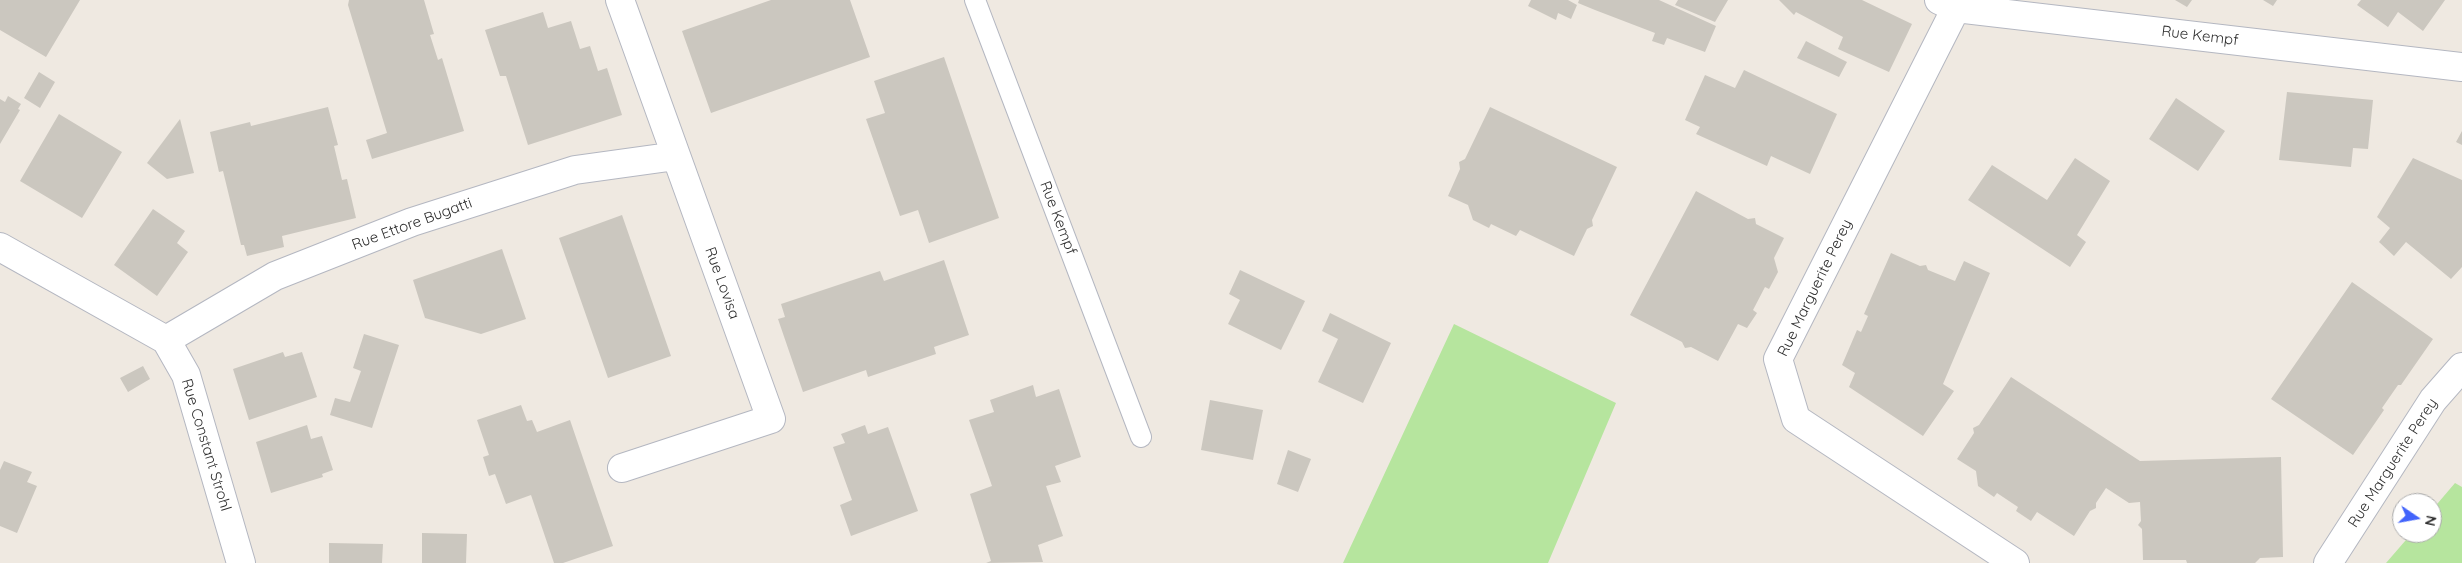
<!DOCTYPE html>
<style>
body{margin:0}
#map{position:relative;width:2462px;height:563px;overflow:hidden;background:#efe9e1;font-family:Quicksand,sans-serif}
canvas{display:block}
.north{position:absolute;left:2392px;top:493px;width:50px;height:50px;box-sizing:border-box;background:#fff;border:1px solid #ababab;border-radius:50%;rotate:102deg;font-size:14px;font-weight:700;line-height:20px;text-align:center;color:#2e2e2e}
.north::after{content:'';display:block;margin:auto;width:18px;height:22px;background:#4264fb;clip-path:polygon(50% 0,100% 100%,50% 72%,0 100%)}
</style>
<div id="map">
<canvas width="2462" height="563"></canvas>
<div class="north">N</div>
</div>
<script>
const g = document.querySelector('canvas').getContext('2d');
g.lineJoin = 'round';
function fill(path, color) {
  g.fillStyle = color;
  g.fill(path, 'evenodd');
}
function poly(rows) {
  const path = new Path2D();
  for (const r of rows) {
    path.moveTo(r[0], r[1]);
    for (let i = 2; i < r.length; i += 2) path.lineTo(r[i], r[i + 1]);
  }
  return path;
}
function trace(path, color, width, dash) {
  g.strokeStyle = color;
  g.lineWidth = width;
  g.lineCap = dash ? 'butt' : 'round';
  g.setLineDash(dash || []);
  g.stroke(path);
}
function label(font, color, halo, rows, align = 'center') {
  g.font = font + ' Quicksand,sans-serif';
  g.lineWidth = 4;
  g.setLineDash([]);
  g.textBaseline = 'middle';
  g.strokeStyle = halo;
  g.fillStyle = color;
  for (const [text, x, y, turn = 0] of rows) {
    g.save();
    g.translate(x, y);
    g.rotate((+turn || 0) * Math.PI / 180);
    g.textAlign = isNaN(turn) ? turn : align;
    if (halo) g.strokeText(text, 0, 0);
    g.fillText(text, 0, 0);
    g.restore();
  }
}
fill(poly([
 [1454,324,1616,403,1548,563,1343,563],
 [2455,483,2462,487,2462,563,2386,563,2412,533,2432,533,2432,510]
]), '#b6e59e');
fill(poly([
 [0,0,80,0,46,57,0,30],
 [349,0,424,0,434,34,430,35,438,60,442,58,464,131,372,159,366,140,387,133,348,5],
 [771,0,850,0,870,57,711,113,682,31],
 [1531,0,1568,0,1577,5,1571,19,1558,13,1556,20,1528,6],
 [1579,0,1659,0,1716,26,1705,52,1667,38,1664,45,1652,41,1655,33,1595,10,1578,3],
 [1678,0,1728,0,1715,22,1675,5],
 [1779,0,1862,0,1912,24,1889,72,1838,49,1843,37,1796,12,1794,15],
 [2175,0,2192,0,2187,7],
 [2263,0,2277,0,2273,6],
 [2361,0,2445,0,2423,31,2398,12,2388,27,2357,5],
 [543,12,548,28,571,21,580,49,590,46,598,71,607,68,622,115,528,145,506,76,500,76,485,30],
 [1806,41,1847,62,1839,77,1797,58],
 [944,57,999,218,929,243,918,210,900,216,866,119,885,113,874,81],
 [1744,70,1837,114,1810,174,1771,156,1767,166,1696,134,1700,127,1685,120,1705,75,1735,88],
 [39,72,55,82,40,108,24,98],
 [2287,92,2373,100,2368,149,2353,148,2351,167,2279,160],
 [8,96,21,104,18,109,20,110,0,144,0,99,5,102],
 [2176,98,2225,131,2198,171,2149,139],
 [328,107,338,145,334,146,342,180,347,179,356,218,282,236,284,247,247,256,244,245,241,245,223,171,219,172,210,132,250,122,251,126],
 [1490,107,1617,167,1592,220,1593,226,1587,229,1574,256,1520,230,1516,236,1491,224,1489,228,1473,220,1468,205,1448,196,1460,169,1459,162,1465,159],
 [59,114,122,152,82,218,20,181],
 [180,119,194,173,167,179,147,163],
 [2462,131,2462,145,2456,142],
 [2075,158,2110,181,2077,235,2086,242,2070,267,1968,200,1992,165,2047,200],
 [2413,158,2462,180,2462,267,2451,279,2406,242,2394,256,2379,242,2390,228,2377,217],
 [1696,191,1748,219,1755,218,1756,224,1784,238,1774,258,1778,272,1769,289,1765,287,1753,310,1757,313,1747,328,1738,324,1718,361,1691,347,1685,348,1682,342,1630,315],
 [153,209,185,231,177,243,188,252,157,296,114,265],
 [622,215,671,356,608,378,559,238],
 [502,249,526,319,481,334,425,318,413,280],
 [1891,253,1920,266,1926,265,1928,270,1955,281,1964,261,1990,273,1943,384,1954,391,1923,436,1849,387,1855,373,1842,365,1857,330,1861,332,1868,316,1864,314],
 [944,260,969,335,934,347,936,354,868,377,866,370,803,392,778,319,785,317,781,304,880,271,884,281],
 [1240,270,1305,301,1281,350,1228,324,1240,300,1229,294],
 [2352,282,2433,339,2401,385,2398,385,2382,408,2384,410,2353,455,2271,399],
 [1330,313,1391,343,1363,403,1318,382,1338,339,1322,331],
 [364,334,399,345,372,428,330,415,335,398,350,402,361,371,353,368],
 [283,352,285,357,302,352,317,397,249,420,233,369],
 [143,366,150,379,128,392,120,378],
 [2011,377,2140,461,2281,457,2283,557,2260,558,2255,563,2187,563,2186,560,2143,560,2142,529,2138,525,2141,521,2140,502,2129,503,2106,488,2096,503,2096,508,2090,511,2074,536,2037,512,2031,521,2016,511,2018,507,1997,493,1994,497,1978,486,1976,471,1957,459,1974,433,1973,428,1979,425],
 [1033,385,1036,397,1059,389,1081,457,1055,466,1061,482,1046,486,1063,536,1038,545,1043,562,986,563,991,561,970,494,992,486,969,420,994,412,990,400],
 [1210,400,1263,410,1253,460,1201,450],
 [521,405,527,421,532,420,537,432,570,420,613,546,563,563,554,563,531,495,506,504,495,474,489,476,483,457,489,455,477,420],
 [307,425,311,439,322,436,333,470,322,474,323,477,271,493,256,442],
 [865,425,868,434,888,427,918,511,851,536,840,505,852,500,833,447,845,443,841,434],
 [1288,450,1311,459,1298,492,1277,484],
 [4,461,32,472,27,482,37,486,17,533,0,526,0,470],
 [422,533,467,534,466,563,422,563],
 [329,543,383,544,382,563,329,563]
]), '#cbc7bf');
const lane = poly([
 [975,0,1141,437]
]);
const street = poly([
 [620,0,771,419,622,468],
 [1939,0,1956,8,2462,67],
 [1956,8,1778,359,1796,419,2015,563],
 [0,247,166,340,186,375,241,563],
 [166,340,275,276,412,222,575,170,676,156],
 [2328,563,2433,400,2462,367]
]);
trace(lane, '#b4b7c1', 22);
trace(street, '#b4b7c1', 30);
trace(lane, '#fff', 20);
trace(street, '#fff', 28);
label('15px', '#2e2e2e', '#fff', [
 ["Rue Kempf",2200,36,7],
 ["Rue Kempf",1058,218,69],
 ["Rue Ettore Bugatti",412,224,-20],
 ["Rue Lovisa",722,283,70],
 ["Rue Marguerite Perey",1815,288,-64],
 ["Rue Constant Strohl",206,445,73],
 ["Rue Marguerite Perey",2393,463,-57]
]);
</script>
